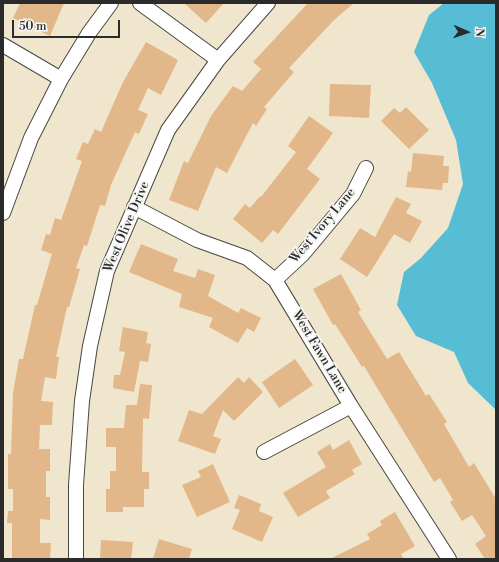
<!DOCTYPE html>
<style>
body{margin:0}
#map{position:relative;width:499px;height:562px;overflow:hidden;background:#f0e6cd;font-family:"Libre Bodoni",serif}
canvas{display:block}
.frame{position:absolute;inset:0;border:4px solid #2b2b2b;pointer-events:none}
.north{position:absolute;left:447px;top:12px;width:40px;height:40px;-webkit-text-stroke:3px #f6f6f2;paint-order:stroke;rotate:92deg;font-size:11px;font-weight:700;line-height:16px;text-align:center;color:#2b2b2b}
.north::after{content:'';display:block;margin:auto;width:14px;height:18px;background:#2b2b2b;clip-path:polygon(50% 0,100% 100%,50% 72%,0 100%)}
.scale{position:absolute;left:12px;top:20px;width:108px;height:18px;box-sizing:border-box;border:2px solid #2b2b2b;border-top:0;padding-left:5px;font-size:12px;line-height:14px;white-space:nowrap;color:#2b2b2b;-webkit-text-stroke:3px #f6f6f2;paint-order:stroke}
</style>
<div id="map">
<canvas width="499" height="562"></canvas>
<div class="frame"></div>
<div class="north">N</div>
<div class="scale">50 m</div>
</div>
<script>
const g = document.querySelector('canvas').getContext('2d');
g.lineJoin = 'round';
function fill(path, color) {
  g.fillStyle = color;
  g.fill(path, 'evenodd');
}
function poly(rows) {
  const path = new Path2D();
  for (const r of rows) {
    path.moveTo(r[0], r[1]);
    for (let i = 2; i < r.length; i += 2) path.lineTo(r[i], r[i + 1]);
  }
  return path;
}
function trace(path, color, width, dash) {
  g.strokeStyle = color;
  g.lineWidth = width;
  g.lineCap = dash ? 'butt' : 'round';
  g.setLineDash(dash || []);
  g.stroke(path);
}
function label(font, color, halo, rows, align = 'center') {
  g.font = font + ' "Libre Bodoni",serif';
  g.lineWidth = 3.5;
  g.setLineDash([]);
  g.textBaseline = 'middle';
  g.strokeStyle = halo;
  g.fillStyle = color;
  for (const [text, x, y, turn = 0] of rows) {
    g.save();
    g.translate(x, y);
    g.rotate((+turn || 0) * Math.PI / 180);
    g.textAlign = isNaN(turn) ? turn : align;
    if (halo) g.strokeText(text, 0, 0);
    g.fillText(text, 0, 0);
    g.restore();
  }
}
fill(poly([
 [444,3,496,3,496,410,468,383,454,352,416,336,397,305,404,272,421,258,448,228,463,184,456,140,432,83,414,52,429,15]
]), '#57bdd5');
fill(poly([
 [20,3,64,3,50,36,13,18],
 [184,3,224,3,206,23],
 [308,3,354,3,334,20,289,68,294,72,264,107,267,109,256,126,253,123,227,173,216,167,198,211,169,200,184,161,188,163,211,116,233,86,242,91,261,69,253,62],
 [146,42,178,60,161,95,148,88,138,110,148,114,139,134,135,132,111,185,105,206,100,205,87,246,84,245,76,268,80,269,69,307,67,307,56,357,59,357,56,379,45,377,41,401,53,402,52,425,40,425,39,449,50,449,50,471,46,471,46,497,50,497,50,520,40,519,40,543,51,543,50,559,12,559,12,523,7,523,8,511,13,511,13,489,8,489,8,454,11,454,13,393,19,359,23,359,35,305,37,305,52,254,41,250,46,234,50,235,55,218,61,220,82,161,76,159,83,142,88,144,95,129,101,132,123,82],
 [330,84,371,85,369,118,329,116],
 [406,107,429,130,409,149,381,121,394,108,400,113],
 [309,116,333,133,307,169,320,179,278,234,273,230,262,243,233,219,245,204,250,208,260,196,261,197,296,152,288,146],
 [413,153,444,156,443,166,449,166,448,183,443,183,442,190,406,187,408,171,411,172],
 [396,197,411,204,406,213,422,221,410,243,394,234,367,277,340,259,360,228,375,237],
 [141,244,178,259,173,271,195,278,198,269,215,275,208,296,238,313,241,308,261,318,254,332,247,328,238,343,209,327,213,318,179,307,182,294,129,272],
 [341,274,361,310,358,312,387,359,399,352,426,396,429,394,447,422,444,424,469,467,474,463,496,499,496,559,485,559,475,544,486,536,472,515,462,521,450,502,453,500,440,478,434,482,364,366,362,367,335,324,333,325,313,289],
 [123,327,148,332,146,343,151,344,148,362,140,361,134,392,113,388,114,375,120,375,125,352,119,351],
 [295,359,313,385,279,408,262,382],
 [238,377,244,383,249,377,263,392,234,421,223,410,213,436,221,439,215,454,178,441,189,410,202,414],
 [140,384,152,385,149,419,143,418,142,472,149,472,149,489,144,489,144,507,123,507,123,512,106,512,106,489,110,489,110,471,116,471,116,447,106,447,106,428,124,428,126,405,137,405],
 [349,440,362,464,352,470,355,474,326,491,330,498,298,517,283,493,326,467,317,452,330,444,333,450],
 [213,464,230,502,197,517,182,485,201,477,198,471],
 [239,495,261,504,259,511,273,517,262,542,232,529,240,510,234,508],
 [395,512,415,546,401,554,404,559,330,559,370,539,367,534,382,525,380,521],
 [159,539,192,549,189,559,153,559],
 [101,540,133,542,131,559,100,559]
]), '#e2b789');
const minor = poly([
 [140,3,218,60],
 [3,45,61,79],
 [134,207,197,240,247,258,275,280,351,406,449,559],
 [3,213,31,138,61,79,89,33,111,3],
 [275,280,303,254,353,194,366,168],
 [264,452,351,406],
 [76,559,76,485,82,401,90,346,107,271,168,130,218,60,268,3]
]);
trace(minor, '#494743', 16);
trace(minor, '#fff', 14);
label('13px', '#2b2b2b', '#f6f6f2', [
 ["West Ivory Lane",323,226,-50],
 ["West Olive Drive",127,227,-67],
 ["West Fawn Lane",319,352,59]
]);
</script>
